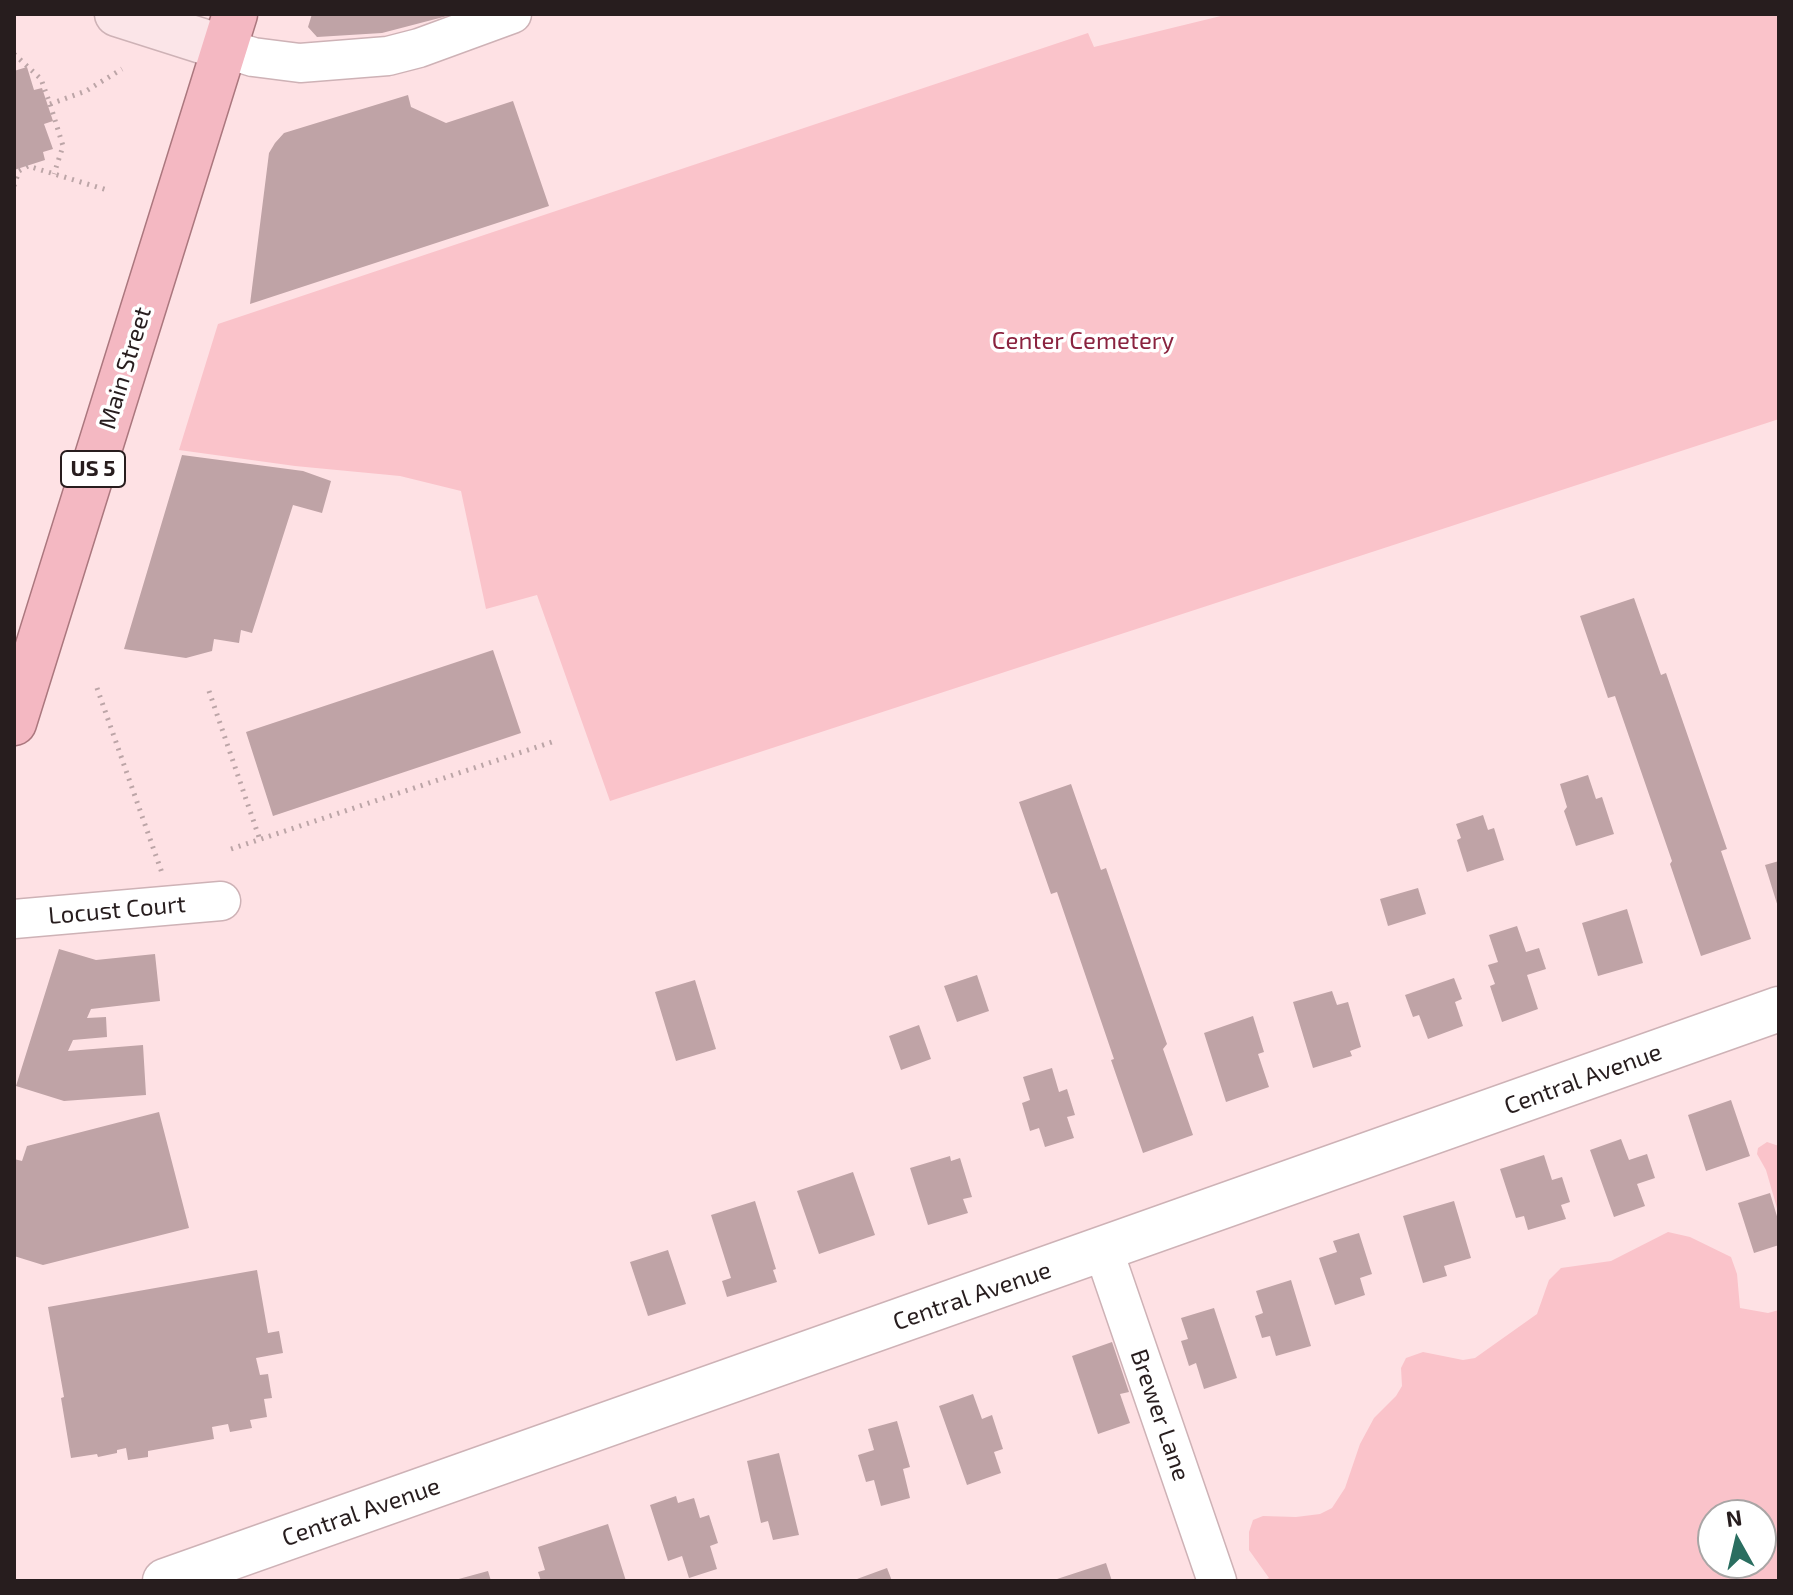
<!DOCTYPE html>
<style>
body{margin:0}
#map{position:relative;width:1793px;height:1595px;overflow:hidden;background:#fee1e4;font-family:"Exo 2",sans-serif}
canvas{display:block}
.frame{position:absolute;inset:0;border:16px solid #271d1e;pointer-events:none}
.north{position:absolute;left:1697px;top:1499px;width:80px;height:80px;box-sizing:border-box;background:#fff;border:2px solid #a9a5a5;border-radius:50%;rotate:352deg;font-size:22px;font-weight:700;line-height:32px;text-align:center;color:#271d1e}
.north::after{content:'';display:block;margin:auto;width:28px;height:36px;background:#2a6e60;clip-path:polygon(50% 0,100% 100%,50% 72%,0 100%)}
</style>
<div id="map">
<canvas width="1793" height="1595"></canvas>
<div class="frame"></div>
<div class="north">N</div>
</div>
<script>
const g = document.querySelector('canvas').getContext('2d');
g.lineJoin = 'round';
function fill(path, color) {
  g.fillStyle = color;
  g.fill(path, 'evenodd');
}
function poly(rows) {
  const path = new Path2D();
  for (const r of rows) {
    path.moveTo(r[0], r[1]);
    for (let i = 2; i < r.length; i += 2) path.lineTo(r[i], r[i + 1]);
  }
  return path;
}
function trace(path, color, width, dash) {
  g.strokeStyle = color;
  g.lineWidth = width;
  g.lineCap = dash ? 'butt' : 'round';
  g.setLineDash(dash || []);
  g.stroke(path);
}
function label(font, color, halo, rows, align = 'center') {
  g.font = font + ' "Exo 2",sans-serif';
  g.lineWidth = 7;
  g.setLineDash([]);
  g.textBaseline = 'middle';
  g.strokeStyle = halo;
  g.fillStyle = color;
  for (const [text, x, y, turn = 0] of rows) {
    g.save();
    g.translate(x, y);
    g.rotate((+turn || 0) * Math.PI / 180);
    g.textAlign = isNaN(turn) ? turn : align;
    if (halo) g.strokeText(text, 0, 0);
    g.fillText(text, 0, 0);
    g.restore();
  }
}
fill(poly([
 [1229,14,1779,14,1779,419,610,801,537,595,486,609,461,491,400,476,295,466,179,450,218,324,1088,33,1094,47],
 [1767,1142,1779,1146,1779,1215,1766,1170,1757,1154,1758,1148],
 [1668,1232,1690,1237,1731,1257,1737,1274,1740,1308,1768,1313,1779,1310,1779,1581,1261,1581,1269,1578,1249,1550,1249,1532,1253,1520,1263,1516,1296,1517,1320,1514,1332,1508,1345,1488,1360,1444,1374,1418,1396,1396,1402,1386,1401,1368,1406,1358,1423,1352,1463,1360,1475,1358,1537,1314,1549,1280,1561,1268,1611,1261],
 [1713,1515,1761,1515,1761,1563,1713,1563]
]), '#fac3ca');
fill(poly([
 [312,14,451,14,451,15,382,33,317,37,308,27],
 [27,67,34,90,42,88,53,121,44,124,53,149,43,152,45,160,14,170,14,71],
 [408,95,411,107,446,123,513,101,549,206,250,304,269,153,275,143,284,133],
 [182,455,303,471,331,481,322,513,293,505,252,633,241,630,239,643,214,639,212,651,186,658,124,649],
 [1634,598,1661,675,1666,673,1727,849,1721,851,1751,939,1701,956,1670,864,1672,861,1615,696,1608,698,1580,616],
 [493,650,521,733,273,816,246,732],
 [1588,775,1596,799,1602,797,1614,834,1576,846,1564,811,1567,807,1560,784],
 [1071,784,1101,870,1106,868,1167,1044,1163,1049,1193,1135,1143,1153,1111,1060,1114,1059,1057,892,1051,894,1019,802],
 [1483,815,1488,830,1494,828,1504,860,1467,872,1457,840,1461,838,1456,824],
 [1779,861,1779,907,1778,907,1765,865],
 [1418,888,1426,914,1388,926,1380,899],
 [1627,909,1643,963,1598,976,1582,923],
 [1517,926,1526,952,1539,948,1546,969,1527,975,1538,1009,1502,1022,1490,986,1495,984,1488,965,1498,962,1489,935],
 [59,949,96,960,155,954,160,1001,91,1009,87,1018,106,1017,107,1037,73,1040,68,1051,143,1045,146,1095,64,1101,16,1086],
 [977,975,989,1011,957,1022,944,986],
 [1454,978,1462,999,1455,1002,1463,1026,1428,1039,1419,1015,1413,1017,1405,995],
 [695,980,716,1049,676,1061,655,992],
 [1332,991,1337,1005,1348,1002,1361,1047,1350,1051,1352,1056,1313,1068,1293,1002],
 [1253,1016,1264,1052,1258,1054,1269,1087,1226,1102,1204,1033],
 [919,1025,931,1059,901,1070,889,1036],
 [1052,1068,1059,1092,1067,1089,1075,1115,1067,1117,1074,1138,1045,1147,1039,1128,1030,1131,1022,1103,1030,1100,1023,1077],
 [1731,1100,1750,1156,1706,1171,1688,1115],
 [159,1112,189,1228,43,1265,14,1256,14,1159,22,1161,27,1146],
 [1621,1139,1629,1160,1647,1154,1655,1178,1637,1184,1645,1206,1614,1217,1590,1150],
 [1544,1155,1552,1180,1562,1177,1570,1202,1561,1205,1566,1219,1528,1230,1524,1216,1516,1218,1500,1169],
 [950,1156,951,1161,960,1158,972,1197,963,1199,968,1213,928,1225,910,1168],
 [853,1172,875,1235,819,1254,797,1191],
 [1770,1193,1779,1223,1779,1245,1754,1253,1738,1203],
 [755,1201,776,1269,773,1270,777,1282,727,1297,722,1281,731,1278,711,1215],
 [1454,1201,1471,1258,1444,1266,1447,1276,1423,1283,1403,1216],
 [1359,1233,1372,1274,1360,1278,1365,1295,1335,1305,1319,1258,1337,1252,1333,1241],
 [668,1250,686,1304,648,1316,630,1262],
 [257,1270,268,1333,279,1331,283,1353,256,1358,260,1375,268,1374,272,1398,264,1399,267,1417,250,1420,252,1428,230,1432,228,1424,212,1427,214,1439,148,1451,148,1457,128,1460,126,1448,117,1450,117,1453,98,1457,97,1454,71,1458,61,1398,64,1397,48,1307],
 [1291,1280,1311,1346,1276,1356,1270,1336,1262,1338,1255,1316,1263,1313,1256,1291],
 [1214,1308,1237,1378,1204,1389,1196,1363,1189,1366,1181,1341,1188,1339,1181,1318],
 [1112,1342,1129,1392,1120,1394,1130,1423,1098,1434,1072,1356],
 [973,1394,982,1419,992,1415,1003,1449,994,1452,1001,1473,967,1485,939,1406],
 [897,1421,910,1467,903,1469,910,1498,881,1506,874,1480,866,1482,858,1455,874,1450,868,1429],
 [779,1453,799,1535,773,1540,768,1521,761,1523,747,1461],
 [676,1496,678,1503,694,1498,700,1518,709,1515,718,1543,710,1546,717,1569,689,1578,682,1556,668,1561,650,1505],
 [608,1524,626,1581,541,1581,538,1572,545,1570,538,1547],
 [1106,1563,1112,1581,1054,1581,1054,1580],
 [887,1568,892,1581,858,1581,857,1579],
 [488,1571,491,1581,455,1581,455,1580]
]), '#bfa3a6');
const minor = poly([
 [224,48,253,57,300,63,388,56,419,48,512,14],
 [14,919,221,901],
 [1103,1249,1217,1581]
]);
const tertiary = poly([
 [165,1581,1779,1009]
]);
const secondary = poly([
 [117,14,224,48]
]);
const trunk = poly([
 [14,723,235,14]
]);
trace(minor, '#ceb2b6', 41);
trace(tertiary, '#ceb2b6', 47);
trace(secondary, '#ceb2b6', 47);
trace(trunk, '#ab777e', 47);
trace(poly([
 [14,54,41,79,50,104,63,146,54,174],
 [50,104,86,91,122,69],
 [14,186,19,171,28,166,107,190],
 [97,688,162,873],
 [209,691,260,840],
 [231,849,552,742]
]), '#bca5a7', 5, [2, 6]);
trace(minor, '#fff', 38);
trace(tertiary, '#fff', 44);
trace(secondary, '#fbe5e8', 44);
trace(trunk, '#f4b8c2', 44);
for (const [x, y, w] of [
 [93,469,64]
]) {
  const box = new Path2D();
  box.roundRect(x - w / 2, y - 18, w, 36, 6);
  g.fillStyle = '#fff';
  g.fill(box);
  trace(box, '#271d1e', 2);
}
label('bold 22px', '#271d1e', null, [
 ["US 5",93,469]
]);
label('24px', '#8a233f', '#fff', [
 ["Center Cemetery",1083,341]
]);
label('24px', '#271d1e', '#fff', [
 ["Main Street",125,368,-73],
 ["Locust Court",117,910,-5],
 ["Central Avenue",1583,1079,-20],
 ["Central Avenue",972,1296,-19],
 ["Brewer Lane",1160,1415,71],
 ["Central Avenue",361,1512,-19]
]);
</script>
